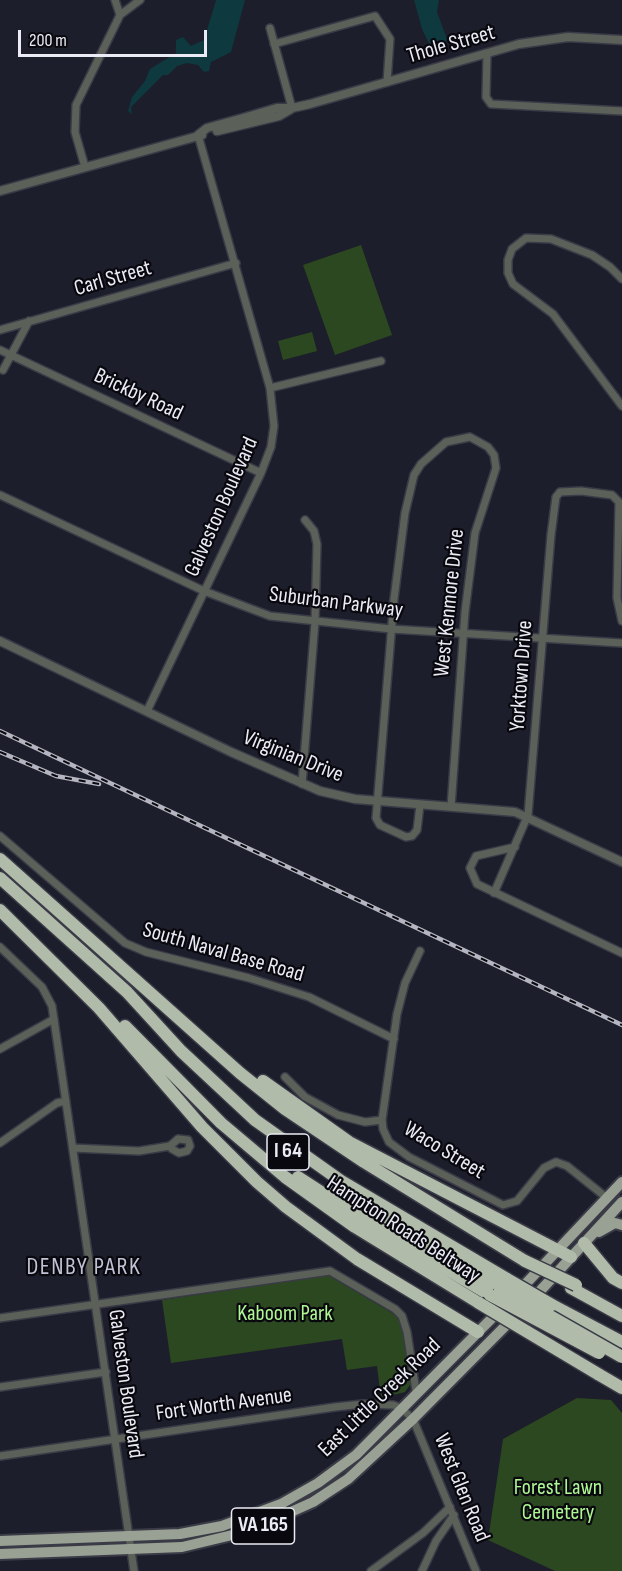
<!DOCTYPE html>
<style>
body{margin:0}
#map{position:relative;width:622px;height:1571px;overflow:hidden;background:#1d1e2b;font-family:"Sofia Sans Condensed",sans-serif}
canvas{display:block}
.scale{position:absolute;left:18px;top:30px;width:189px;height:27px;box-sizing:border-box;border:3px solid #eaebf5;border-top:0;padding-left:8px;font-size:18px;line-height:21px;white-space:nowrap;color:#eaebf5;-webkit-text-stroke:4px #08080e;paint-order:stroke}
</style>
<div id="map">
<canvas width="622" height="1571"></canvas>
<div class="scale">200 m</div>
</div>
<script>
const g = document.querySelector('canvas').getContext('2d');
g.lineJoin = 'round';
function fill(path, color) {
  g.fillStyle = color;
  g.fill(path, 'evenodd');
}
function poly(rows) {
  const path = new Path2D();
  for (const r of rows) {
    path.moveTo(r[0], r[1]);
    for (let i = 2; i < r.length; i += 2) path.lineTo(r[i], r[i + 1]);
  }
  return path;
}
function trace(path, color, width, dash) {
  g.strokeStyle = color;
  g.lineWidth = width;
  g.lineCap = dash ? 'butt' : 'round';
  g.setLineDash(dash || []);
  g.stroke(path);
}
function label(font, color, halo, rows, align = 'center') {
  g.font = font + ' "Sofia Sans Condensed",sans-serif';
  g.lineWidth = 4.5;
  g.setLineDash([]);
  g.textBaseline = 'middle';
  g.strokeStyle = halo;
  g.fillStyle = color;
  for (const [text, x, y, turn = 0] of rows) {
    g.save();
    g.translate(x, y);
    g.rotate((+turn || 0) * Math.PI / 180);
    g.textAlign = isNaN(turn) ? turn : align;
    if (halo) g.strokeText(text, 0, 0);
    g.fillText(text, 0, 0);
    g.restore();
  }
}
fill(poly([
 [361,245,392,335,335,355,303,265],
 [312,332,317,351,283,360,278,341],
 [328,1275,397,1316,402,1326,410,1377,410,1385,405,1392,381,1398,377,1366,347,1370,342,1339,171,1363,162,1300],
 [577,1398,611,1400,622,1413,622,1571,555,1571,488,1540,503,1439]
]), '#2c4820');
fill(poly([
 [216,0,245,0,231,52,211,62,209,71,204,72,198,65,187,63,177,66,168,75,163,75,131,107,132,114,128,111,132,97,145,81,150,69,176,53,176,40,183,37,191,46,204,40],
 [414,0,439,0,437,12,447,39,442,55,432,50,422,29]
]), '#0d393f');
const minor = poly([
 [115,0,120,15],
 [270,28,292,108],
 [274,44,375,16,390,39,387,82],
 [487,54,486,97,491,104,622,111],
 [85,167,75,132,76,105,120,15,140,0],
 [622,279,610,267,592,255,551,239,526,238,512,249,508,260,508,273,513,284,553,314,622,406],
 [0,330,236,263],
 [0,350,261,473],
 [3,370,29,321],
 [270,388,381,361],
 [0,495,204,591,270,616,391,629,622,643],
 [147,711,261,473,271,447,274,426,270,388,198,135],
 [302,784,315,622,317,544,314,531,305,520],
 [420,805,417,830,412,836,406,837,380,825,376,818,394,599,405,513,414,475,421,464,446,442,470,437,488,447,494,455,496,468,475,533,465,612,451,807],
 [0,836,125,943,146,952,249,978,309,997,394,1039],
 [515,847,476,856,470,868,477,884,622,953],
 [494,893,528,815,551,535,556,497,560,492,581,491,612,495,619,502,617,598,622,621],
 [0,947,42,987,52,1006,134,1571],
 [420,951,405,983,397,1014,382,1120,383,1129,389,1142,409,1157,503,1205,517,1201,544,1168,556,1162,567,1166,607,1198],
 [0,1049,54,1019],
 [285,1077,305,1097,338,1115,365,1122,382,1120],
 [178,1139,188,1140,190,1146,187,1151,179,1153,172,1149,170,1146,178,1139],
 [0,1143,57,1103,66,1101],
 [73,1148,139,1151,170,1146],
 [0,1318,330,1271,395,1309,402,1316,407,1332,416,1391],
 [0,1387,106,1372],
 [0,1456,335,1407,363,1404,393,1405,401,1408,413,1419,476,1571],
 [371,1571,423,1533,450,1507],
 [422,1571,436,1541,454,1515]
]);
const tertiary = poly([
 [217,131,279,116,291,109],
 [198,135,207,128,243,118,277,108,292,108,310,104,519,44,568,37,622,40],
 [0,191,202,135],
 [0,641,231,752,320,791,355,799,515,812,622,862]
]);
const primary = poly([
 [599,1232,615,1223,622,1225],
 [517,1293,622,1182],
 [0,1541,180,1534,222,1526,281,1504,318,1483,356,1455,502,1308],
 [0,1554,182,1547,249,1531,313,1502,348,1479,413,1419,541,1290,622,1202]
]);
const motorway = poly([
 [0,859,240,1073,285,1109,364,1162,525,1261],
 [0,878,127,992,181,1051,255,1120,341,1181,507,1279],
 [0,910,99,1008,202,1127,257,1182,286,1207,357,1259,478,1332],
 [125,1026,221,1123,285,1177,355,1227,479,1303],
 [263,1081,349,1142,571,1257],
 [298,1177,361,1218,490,1295],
 [334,1185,499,1287],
 [584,1243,613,1278,622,1283],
 [571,1288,622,1316],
 [552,1305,622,1342],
 [598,1374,622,1388]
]);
trace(minor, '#3a3b47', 10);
trace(tertiary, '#3a3b47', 11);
trace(primary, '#3a3b47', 14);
trace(motorway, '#3a3b47', 15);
trace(minor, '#5b6059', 7);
trace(tertiary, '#5b6059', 8);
trace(primary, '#98a193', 10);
trace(motorway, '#b0bbaa', 12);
const rail = poly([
 [0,731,622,1025],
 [0,752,56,776,99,784]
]);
trace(rail, '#b4b5c0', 4.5);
trace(rail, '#08080e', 2, [7]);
const motorwayBridge = poly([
 [525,1261,576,1285],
 [507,1279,552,1305],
 [499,1287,622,1357],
 [490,1295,599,1353],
 [479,1303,598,1374]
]);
trace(motorwayBridge, '#3a3b47', 15, []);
trace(motorwayBridge, '#b0bbaa', 12);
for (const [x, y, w] of [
 [288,1152,42],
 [263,1526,63]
]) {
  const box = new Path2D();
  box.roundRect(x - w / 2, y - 18, w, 36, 4.5);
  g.fillStyle = '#08080e';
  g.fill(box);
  trace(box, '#eaebf5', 1.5);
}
label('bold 21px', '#eaebf5', null, [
 ["I 64",288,1152],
 ["VA 165",263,1526]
]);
label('22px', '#eaebf5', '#08080e', [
 ["Thole Street",451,45,-16],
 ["Carl Street",113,279,-16],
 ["Brickby Road",138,395,25],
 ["Galveston Boulevard",222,507,-66],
 ["Suburban Parkway",336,603,7],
 ["West Kenmore Drive",450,603,-84],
 ["Yorktown Drive",522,676,-86],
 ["Virginian Drive",293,757,22],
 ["South Naval Base Road",223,953,16],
 ["Waco Street",444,1151,31],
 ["Hampton Roads Beltway",403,1230,33],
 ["Galveston Boulevard",125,1384,82],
 ["East Little Creek Road",380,1398,-44],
 ["Fort Worth Avenue",224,1405,-8],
 ["West Glen Road",461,1488,68]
]);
label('22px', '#aef793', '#08080e', [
 ["Kaboom Park",285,1314],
 ["Forest Lawn",558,1488],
 ["Cemetery",558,1513]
]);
g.letterSpacing = '1.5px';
label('24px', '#c1c2d5', '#08080e', [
 ["DENBY PARK",84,1268]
]);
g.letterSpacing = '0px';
</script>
